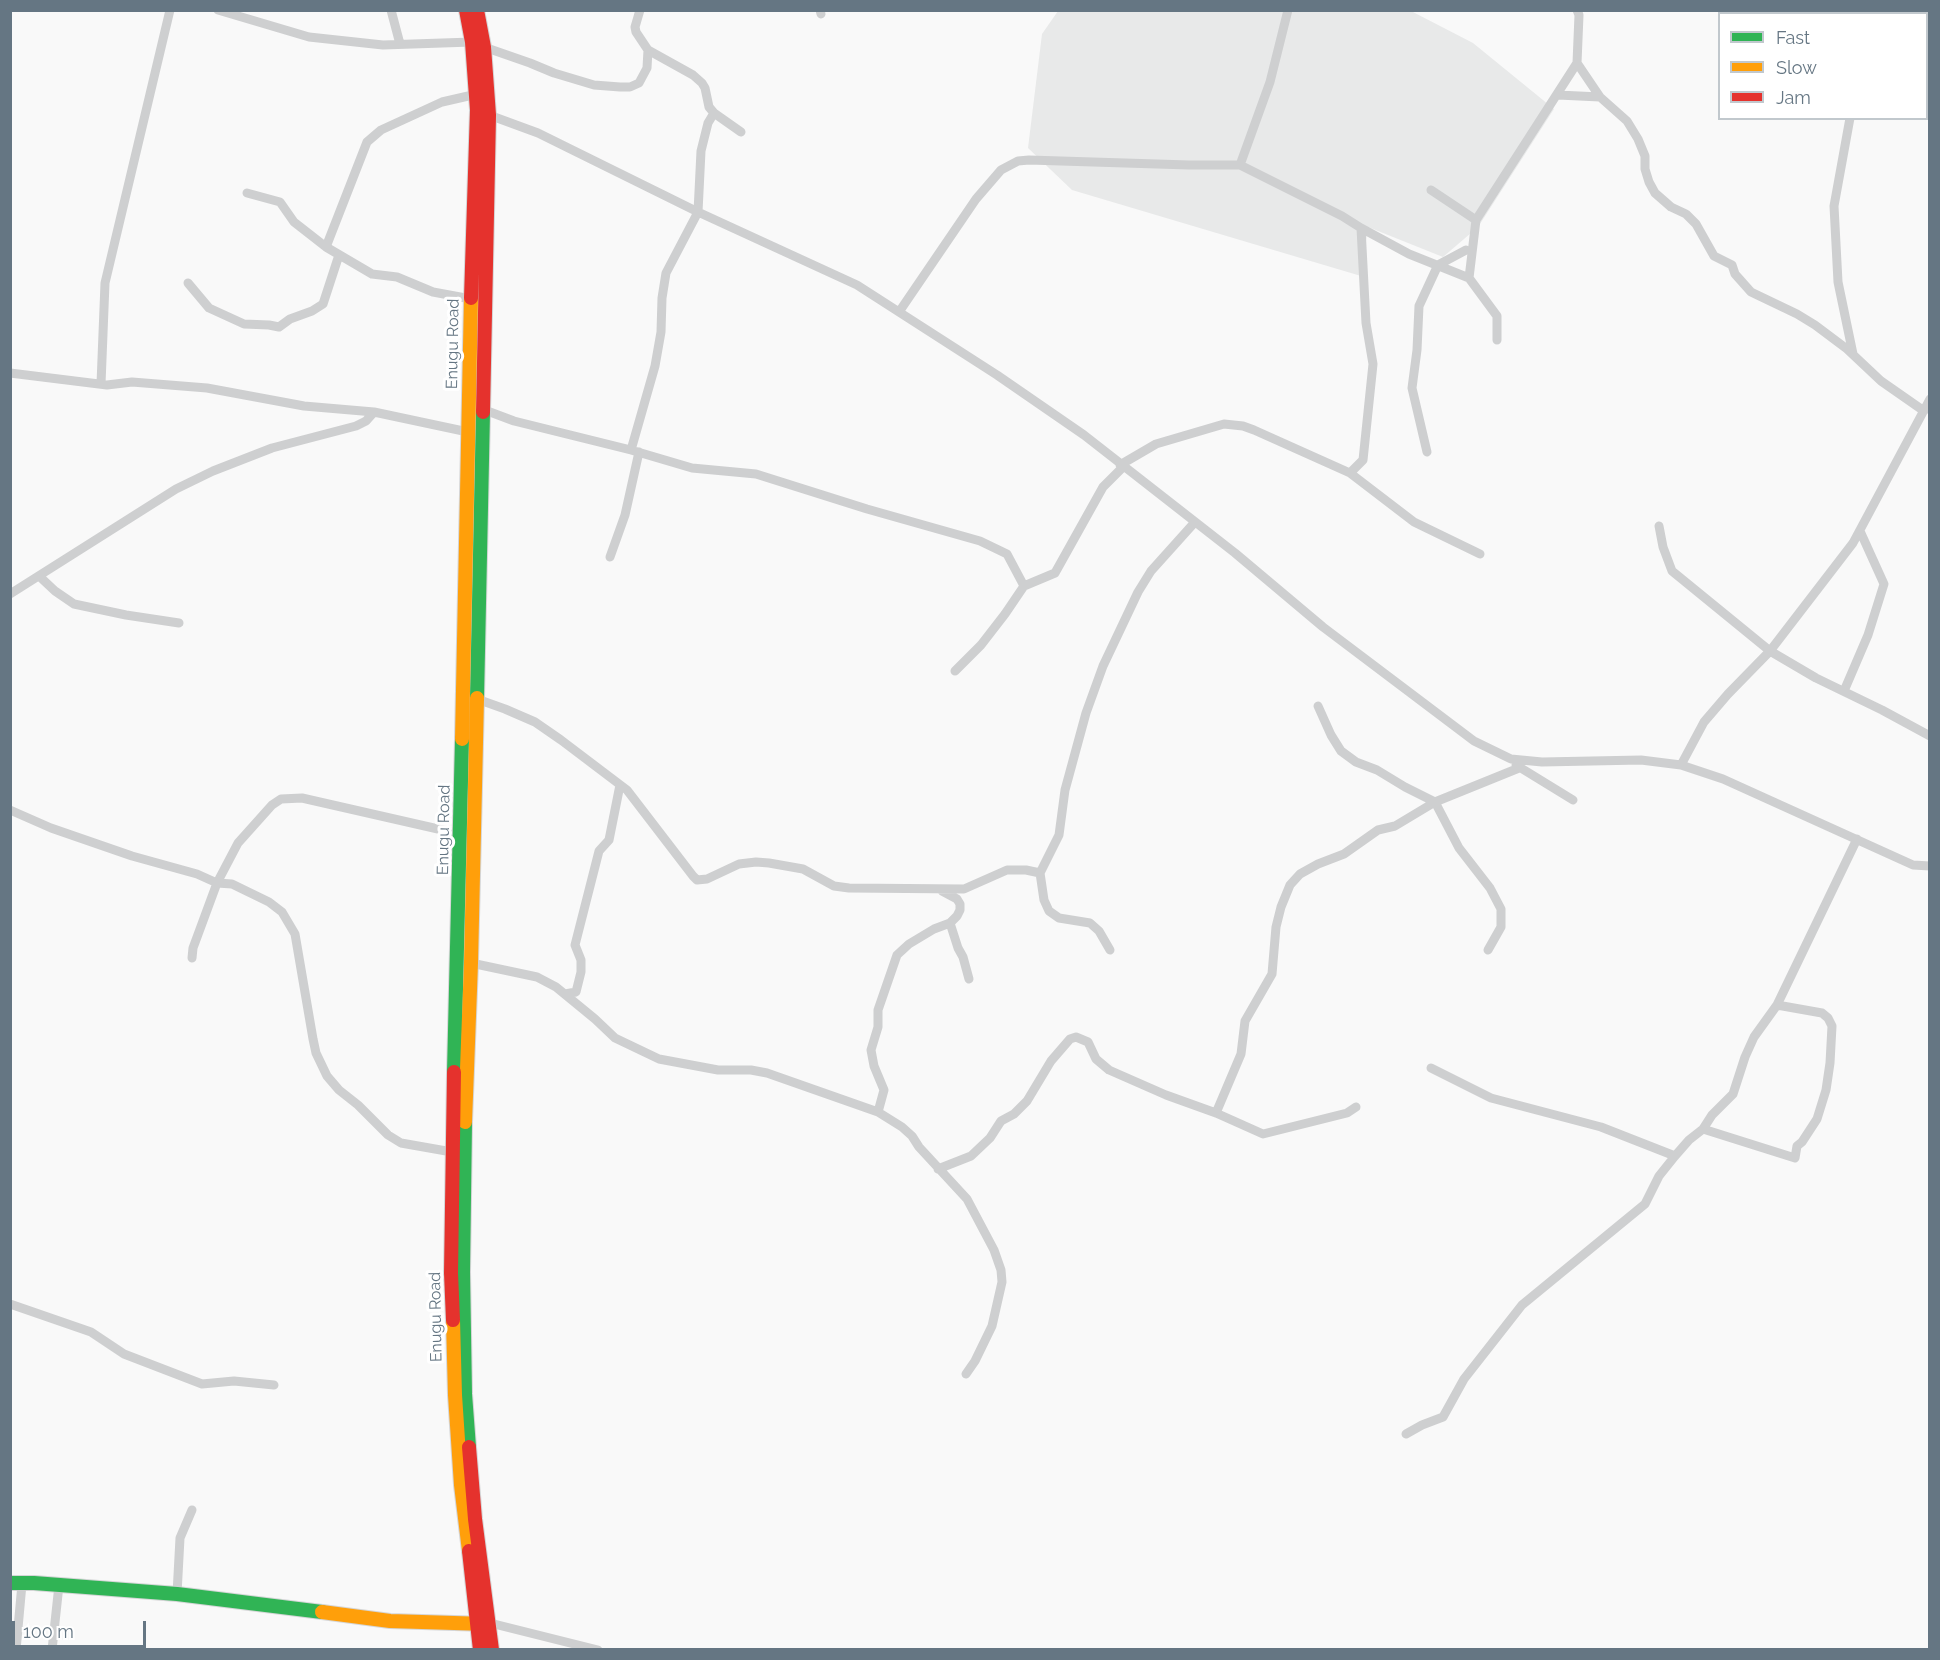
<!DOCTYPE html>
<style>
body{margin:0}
#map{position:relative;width:1940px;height:1660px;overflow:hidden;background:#f9f9f9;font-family:Raleway,sans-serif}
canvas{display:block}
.frame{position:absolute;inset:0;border:12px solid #657683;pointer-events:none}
.legend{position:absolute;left:1718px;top:12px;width:210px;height:108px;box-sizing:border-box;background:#fff;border:2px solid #c1c8cd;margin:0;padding:8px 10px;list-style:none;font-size:18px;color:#657683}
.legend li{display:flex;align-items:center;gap:12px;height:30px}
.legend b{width:30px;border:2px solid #c1c8cd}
.scale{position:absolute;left:12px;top:1621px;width:134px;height:27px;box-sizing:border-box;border:3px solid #657683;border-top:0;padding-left:8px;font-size:18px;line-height:21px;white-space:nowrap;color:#657683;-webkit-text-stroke:4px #fff;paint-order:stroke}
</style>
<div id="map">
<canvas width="1940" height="1660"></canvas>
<div class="frame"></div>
<ul class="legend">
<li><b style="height:8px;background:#30b455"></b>Fast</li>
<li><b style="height:8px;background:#ff9f0a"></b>Slow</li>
<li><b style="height:8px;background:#e5322d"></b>Jam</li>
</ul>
<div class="scale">100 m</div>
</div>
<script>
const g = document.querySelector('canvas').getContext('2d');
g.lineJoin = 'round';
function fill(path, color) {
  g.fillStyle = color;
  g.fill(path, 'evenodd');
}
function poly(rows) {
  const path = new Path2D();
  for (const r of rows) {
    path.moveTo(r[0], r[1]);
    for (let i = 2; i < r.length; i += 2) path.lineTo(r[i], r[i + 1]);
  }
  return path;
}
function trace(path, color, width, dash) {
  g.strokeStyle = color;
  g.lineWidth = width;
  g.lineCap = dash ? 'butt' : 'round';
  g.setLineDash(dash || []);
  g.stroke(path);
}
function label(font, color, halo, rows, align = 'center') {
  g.font = font + ' Raleway,sans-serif';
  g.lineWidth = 6;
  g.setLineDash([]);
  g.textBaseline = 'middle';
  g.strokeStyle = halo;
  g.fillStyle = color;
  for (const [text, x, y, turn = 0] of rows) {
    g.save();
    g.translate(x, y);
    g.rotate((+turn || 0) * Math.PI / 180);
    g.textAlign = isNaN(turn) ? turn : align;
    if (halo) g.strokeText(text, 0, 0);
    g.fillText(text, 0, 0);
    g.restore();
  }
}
fill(poly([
 [1058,11,1411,11,1473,43,1554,109,1478,227,1443,257,1368,227,1361,276,1072,190,1028,148,1042,34]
]), '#e8e9e9');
const fast = poly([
 [477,698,483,412],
 [454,1072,462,739],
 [465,1122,463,1272,465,1394,469,1447],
 [10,1583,34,1583,177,1594,322,1612]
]);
const slow = poly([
 [462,739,471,298],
 [465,1122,471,963,477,698],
 [453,1320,455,1395,461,1485,469,1551],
 [322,1612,390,1621,486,1624]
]);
const jam = poly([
 [466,10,472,42,477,110,471,298],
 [477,10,484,47,489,115,483,412],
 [453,1320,451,1273,454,1072],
 [469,1447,475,1519,492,1650],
 [469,1551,480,1650]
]);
trace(fast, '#d5d6d7', 16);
trace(slow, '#d5d6d7', 16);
trace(jam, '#d5d6d7', 16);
trace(poly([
 [218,10,309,37,383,45,472,42],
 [391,10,400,44],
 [640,10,635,27,636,32,648,50,693,75,702,83,705,88,709,107,714,113,741,132],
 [820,10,821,14],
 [1819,10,1822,14],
 [1926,39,1930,34],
 [484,47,530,63,554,73,594,85,620,87,630,87,639,83,647,68,648,50],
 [1577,63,1600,97,1627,121,1638,139,1645,156,1645,169,1649,182,1655,193,1671,207,1686,214,1696,224,1714,256,1732,265,1735,274,1751,292,1797,314,1815,325,1847,349,1881,381,1924,411],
 [1558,95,1600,97],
 [489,115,538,133,698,212,857,285,997,375,1084,435,1235,553,1323,627,1474,741,1511,759,1542,762,1641,760,1681,765,1723,779,1913,865,1930,866],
 [1850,118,1834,206,1838,282,1853,354],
 [1240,165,1270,82,1288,10],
 [1431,190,1476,220],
 [247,193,280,202,294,222,326,247],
 [1361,228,1409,254,1469,278,1497,316,1497,340],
 [1469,278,1476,220,1577,63,1579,15,1577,10],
 [188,283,209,308,244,324,269,325,279,327,290,319,312,311,323,304,339,255],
 [471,299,433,292,397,277,372,274,326,247,367,142,381,130,442,102,477,94],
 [899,312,976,199,1001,170,1018,161,1029,160,1189,165,1240,165,1342,216,1361,228,1366,323,1373,364,1363,460,1350,473],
 [10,373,107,385,132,382,207,388,304,406,374,412,468,432],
 [101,384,105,283,170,10],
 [1930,399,1853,543,1770,651,1816,678,1882,710,1930,736],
 [482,409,514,421,631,450,692,468,756,474,867,509,980,541,1007,554,1024,586],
 [631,450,655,366,661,332,662,298,666,273,698,212,701,151,708,123,714,113],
 [1427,452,1412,388,1417,350,1419,306,1438,265,1466,250],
 [1120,465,1156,444,1224,424,1243,426,1254,430,1350,473,1414,522,1480,554],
 [1659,526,1663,547,1672,571,1770,651,1728,694,1704,722,1681,765],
 [610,557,625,515,639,452],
 [39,576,55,591,74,604,126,615,179,623],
 [10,594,176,489,213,471,272,448,356,426,366,421,374,412],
 [955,671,981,645,1005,614,1024,586,1055,573,1103,487,1123,467],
 [1844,691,1868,635,1884,584,1860,531],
 [477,699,505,709,535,722,561,740,627,790,693,876,697,880,707,879,739,864,756,862,769,863,803,869,834,886,849,888,964,889,1007,870,1026,870,1040,873],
 [1318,706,1331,735,1341,751,1356,762,1377,770,1405,787,1435,802,1459,848,1490,888,1501,909,1501,927,1488,950],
 [1516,765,1573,800],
 [10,810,51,828,132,856,197,874,217,883,232,884,269,902,282,912,295,934,313,1039,316,1053,327,1076,339,1090,358,1105,388,1135,401,1143,452,1152],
 [950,923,958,948,963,957,969,979],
 [1110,950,1099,931,1090,923,1059,918,1049,911,1044,900,1040,873,1059,835,1065,790,1086,713,1103,666,1138,592,1151,571,1195,522],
 [192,958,193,948,217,883,238,843,272,805,281,799,302,798,460,834],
 [471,963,537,977,556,987,595,1019,615,1038,659,1059,718,1070,751,1070,767,1073,878,1112,902,1127,912,1136,919,1147,967,1199,994,1250,1001,1270,1002,1282,992,1326,975,1361,966,1374],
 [565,994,576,992,581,972,581,960,575,945,599,851,609,840,620,785],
 [1431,1068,1491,1098,1601,1127,1675,1156],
 [878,1112,884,1090,874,1066,871,1050,878,1027,878,1010,897,955,909,944,934,929,950,923,957,916,960,910,960,904,957,899,942,891],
 [1216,1113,1241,1054,1245,1021,1272,974,1276,927,1281,907,1290,885,1300,874,1318,864,1344,854,1378,830,1395,826,1435,802,1519,768],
 [1703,1129,1795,1158,1797,1146,1802,1142,1817,1119,1826,1090,1830,1063,1832,1026,1828,1018,1822,1013,1777,1005],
 [938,1169,971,1156,990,1138,1001,1121,1014,1114,1027,1101,1051,1061,1070,1039,1076,1037,1088,1042,1096,1059,1109,1070,1166,1095,1216,1113,1263,1134,1347,1113,1356,1107],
 [10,1304,91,1332,124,1354,202,1384,234,1381,274,1385],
 [1406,1434,1422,1425,1443,1417,1464,1379,1522,1305,1645,1204,1659,1176,1675,1156,1689,1140,1703,1129,1712,1115,1733,1094,1745,1057,1754,1037,1777,1005,1857,839],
 [177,1594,180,1538,192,1510],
 [490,1623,598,1650],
 [16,1650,22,1584],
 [52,1650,59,1585]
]), '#cecfd0', 9);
trace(fast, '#30b455', 14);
trace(slow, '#ff9f0a', 14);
trace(jam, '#e5322d', 14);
label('16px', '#657683', '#fff', [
 ["Enugu Road",453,344,-89],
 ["Enugu Road",444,830,-89],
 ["Enugu Road",436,1317,-91]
]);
</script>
